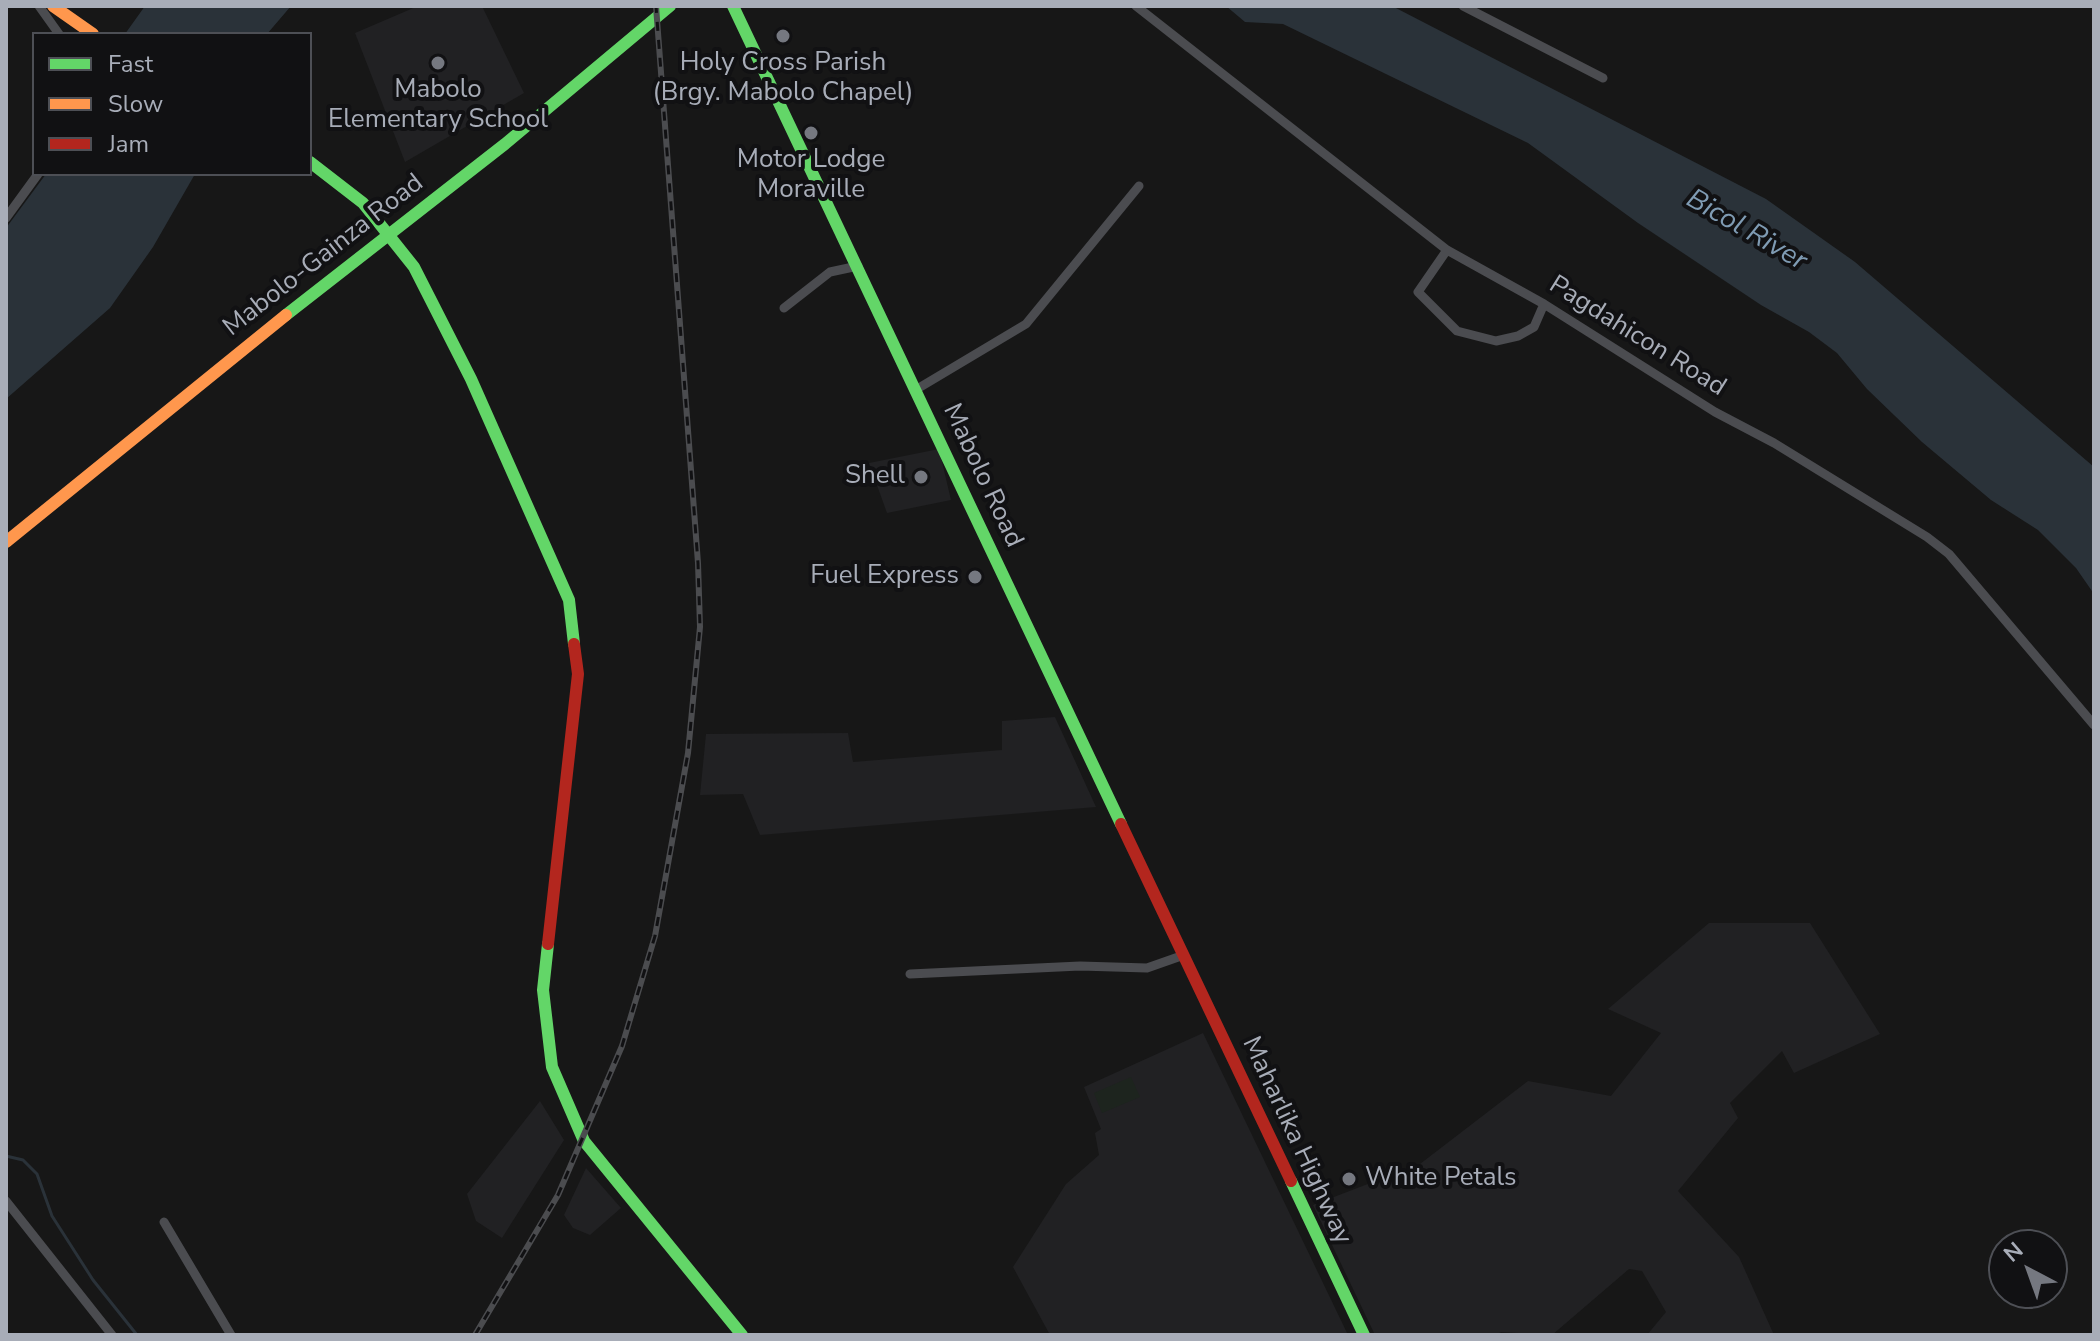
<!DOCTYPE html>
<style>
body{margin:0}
#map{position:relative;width:2100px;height:1341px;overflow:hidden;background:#171717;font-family:"Nunito Sans",sans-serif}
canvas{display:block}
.frame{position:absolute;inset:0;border:8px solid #a8adb8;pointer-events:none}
.legend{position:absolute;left:32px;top:32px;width:280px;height:144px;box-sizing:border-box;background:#111113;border:2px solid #4d4f55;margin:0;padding:10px 14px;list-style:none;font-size:24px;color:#a8adb8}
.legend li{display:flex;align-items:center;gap:16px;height:40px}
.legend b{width:40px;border:2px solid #4d4f55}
.north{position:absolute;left:1988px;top:1229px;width:80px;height:80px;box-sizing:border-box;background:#111113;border:2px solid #4d4f55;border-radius:50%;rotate:319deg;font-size:22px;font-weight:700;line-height:32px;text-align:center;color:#a8adb8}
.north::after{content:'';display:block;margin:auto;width:28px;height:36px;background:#757880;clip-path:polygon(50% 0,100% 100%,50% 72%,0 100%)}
</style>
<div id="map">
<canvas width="2100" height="1341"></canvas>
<div class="frame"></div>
<ul class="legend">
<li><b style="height:10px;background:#63d668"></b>Fast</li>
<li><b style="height:10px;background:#ff974d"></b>Slow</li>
<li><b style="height:10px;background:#b3261e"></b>Jam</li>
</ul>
<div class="north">N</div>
</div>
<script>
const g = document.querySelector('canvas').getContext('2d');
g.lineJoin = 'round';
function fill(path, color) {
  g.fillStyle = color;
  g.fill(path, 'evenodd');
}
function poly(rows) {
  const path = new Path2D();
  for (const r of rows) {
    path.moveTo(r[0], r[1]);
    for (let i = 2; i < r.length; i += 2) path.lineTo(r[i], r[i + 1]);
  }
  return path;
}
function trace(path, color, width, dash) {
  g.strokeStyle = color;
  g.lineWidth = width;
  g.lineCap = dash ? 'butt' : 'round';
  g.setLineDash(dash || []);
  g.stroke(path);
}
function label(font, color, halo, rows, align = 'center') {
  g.font = font + ' "Nunito Sans",sans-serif';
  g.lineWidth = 8;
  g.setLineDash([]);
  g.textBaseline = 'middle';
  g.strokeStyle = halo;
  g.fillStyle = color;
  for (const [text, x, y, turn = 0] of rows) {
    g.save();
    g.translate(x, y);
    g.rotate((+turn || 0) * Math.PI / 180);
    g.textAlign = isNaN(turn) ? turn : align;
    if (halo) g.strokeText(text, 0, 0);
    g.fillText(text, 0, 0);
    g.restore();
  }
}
fill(poly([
 [418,6,482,6,524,93,405,162,355,33],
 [939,449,951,500,887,513,869,463],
 [1055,717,1096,807,760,835,743,794,700,795,706,734,848,733,853,762,1002,750,1002,721],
 [1709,923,1810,923,1880,1034,1794,1073,1782,1051,1730,1103,1738,1118,1678,1191,1739,1257,1774,1335,1647,1335,1666,1312,1642,1271,1629,1269,1552,1335,1501,1332,1496,1335,1375,1335,1313,1205,1420,1164,1528,1081,1611,1096,1661,1033,1608,1009],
 [1203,1033,1348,1335,1050,1335,1013,1267,1066,1184,1099,1155,1095,1133,1101,1129,1084,1087],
 [540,1101,564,1140,502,1238,476,1221,467,1194],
 [586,1168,621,1208,590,1235,573,1228,564,1215]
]), '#212123');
fill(poly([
 [1131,1077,1140,1097,1102,1113,1094,1093]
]), '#1d241e');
fill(poly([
 [145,6,291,6,267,34,125,34],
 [1226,6,1392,6,1766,199,1855,262,2094,467,2094,594,2076,568,2038,530,1991,500,1922,442,1867,389,1837,353,1809,332,1761,305,1638,223,1528,143,1283,24,1245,22],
 [46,174,195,174,153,247,110,308,6,399,6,228]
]), '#2a3239');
trace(poly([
 [6,1156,23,1160,37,1174,52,1216,93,1280,137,1335]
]), '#2a3239', 3);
trace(poly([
 [39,6,59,34],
 [1136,6,1447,250,1544,304,1715,412,1774,443,1927,537,1949,554,2094,725],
 [1463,6,1603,78],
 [6,218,38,174],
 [1447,250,1418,292,1457,331,1496,341,1518,336,1534,327,1544,304],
 [784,308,830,272,858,266],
 [917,389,1026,324,1139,186],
 [910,974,1080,966,1147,968,1184,955],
 [6,1201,112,1335],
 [164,1222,231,1335]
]), '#4b4c50', 9);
trace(poly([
 [733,6,1121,824],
 [310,162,363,203,414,267,471,379,569,600,574,644],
 [286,315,505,144,670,6],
 [548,944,543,990,552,1067,584,1141,742,1335],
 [1291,1181,1364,1335]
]), '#63d668', 12);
trace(poly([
 [53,6,93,34],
 [6,542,286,315]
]), '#ff974d', 12);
trace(poly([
 [1121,824,1291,1181],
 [548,944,578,674,574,644]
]), '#b3261e', 12);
const rail = poly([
 [475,1335,558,1195,622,1046,655,936,688,753,700,627,698,563,656,6]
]);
trace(rail, '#4b4c4f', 6);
trace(rail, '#111113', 3, [9]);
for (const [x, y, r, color] of [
 [783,36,8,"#757880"],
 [438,63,8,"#757880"],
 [811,133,8,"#757880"],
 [921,477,8,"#757880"],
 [975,577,8,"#757880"],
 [1349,1179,8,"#757880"]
]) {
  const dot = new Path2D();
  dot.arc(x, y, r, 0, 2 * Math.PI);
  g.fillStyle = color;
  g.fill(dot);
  trace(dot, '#111113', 3);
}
label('26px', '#a8adb8', '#111113', [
 ["Holy Cross Parish",783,64],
 ["(Brgy. Mabolo Chapel)",783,94],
 ["Mabolo",438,91],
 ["Elementary School",438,121],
 ["Motor Lodge",811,161],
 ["Moraville",811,191],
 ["Shell",905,477,"right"],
 ["Fuel Express",959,577,"right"],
 ["White Petals",1365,1179,"left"]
]);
label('26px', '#a8adb8', '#111113', [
 ["Mabolo-Gainza Road",324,256,-38],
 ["Pagdahicon Road",1637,337,32],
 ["Mabolo Road",982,476,65],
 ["Maharlika Highway",1296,1141,65]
]);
label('italic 28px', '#7f9bb3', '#111113', [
 ["Bicol River",1746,231,30]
]);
</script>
